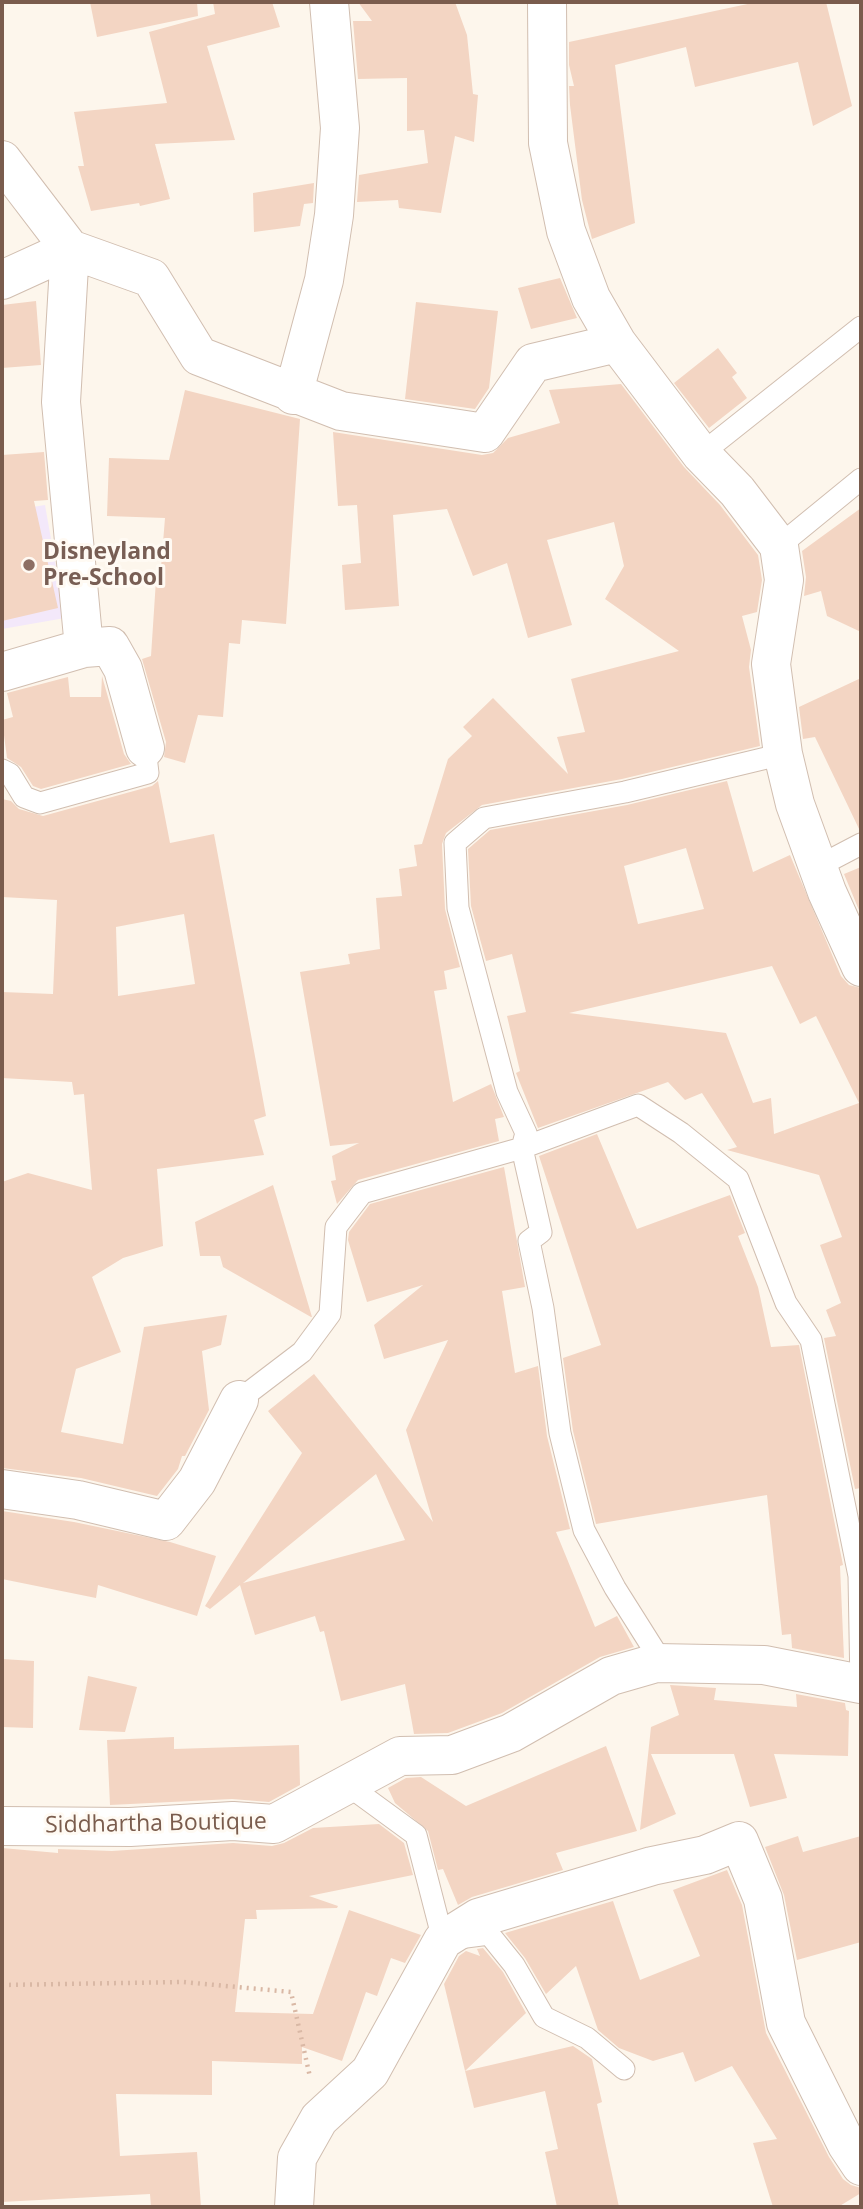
<!DOCTYPE html>
<style>
body{margin:0}
#map{position:relative;width:863px;height:2209px;overflow:hidden;background:#fdf6ec;font-family:"Open Sans",sans-serif}
canvas{display:block}
.frame{position:absolute;inset:0;border:4px solid #7a5c4d;pointer-events:none}
</style>
<div id="map">
<canvas width="863" height="2209"></canvas>
<div class="frame"></div>
</div>
<script>
const g = document.querySelector('canvas').getContext('2d');
g.lineJoin = 'round';
function fill(path, color) {
  g.fillStyle = color;
  g.fill(path, 'evenodd');
}
function poly(rows) {
  const path = new Path2D();
  for (const r of rows) {
    path.moveTo(r[0], r[1]);
    for (let i = 2; i < r.length; i += 2) path.lineTo(r[i], r[i + 1]);
  }
  return path;
}
function trace(path, color, width, dash) {
  g.strokeStyle = color;
  g.lineWidth = width;
  g.lineCap = dash ? 'butt' : 'round';
  g.setLineDash(dash || []);
  g.stroke(path);
}
function label(font, color, halo, rows, align = 'center') {
  g.font = font + ' "Open Sans",sans-serif';
  g.lineWidth = 6;
  g.setLineDash([]);
  g.textBaseline = 'middle';
  g.strokeStyle = halo;
  g.fillStyle = color;
  for (const [text, x, y, turn = 0] of rows) {
    g.save();
    g.translate(x, y);
    g.rotate((+turn || 0) * Math.PI / 180);
    g.textAlign = isNaN(turn) ? turn : align;
    if (halo) g.strokeText(text, 0, 0);
    g.fillText(text, 0, 0);
    g.restore();
  }
}
fill(poly([
 [45,505,65,618,2,629,2,512]
]), '#f3e8fa');
fill(poly([
 [90,2,197,2,198,16,97,37],
 [213,2,272,2,280,27,207,46,235,140,155,144,170,199,140,206,139,203,91,211,78,166,84,166,74,112,167,103,149,32,215,14],
 [358,2,455,2,467,35,473,94,478,95,474,142,455,136,441,213,399,208,398,200,357,202,359,175,428,163,424,130,407,131,407,78,358,79,353,21,372,21],
 [757,2,826,2,852,106,813,126,798,62,695,87,686,47,615,65,635,223,592,239,582,200,570,105,569,86,574,86,569,65,569,42],
 [314,183,313,203,304,204,300,226,254,232,253,193],
 [560,278,577,318,531,329,518,288],
 [36,301,41,365,2,368,2,305],
 [416,302,498,311,489,388,475,409,405,399],
 [718,348,737,373,732,377,747,398,709,428,674,383],
 [621,384,684,467,720,505,758,555,762,580,757,612,742,616,751,650,749,667,760,746,622,779,482,805,446,833,442,844,445,909,460,967,444,971,447,989,434,991,453,1102,491,1084,504,1117,495,1119,499,1141,358,1180,337,1204,331,1181,336,1180,332,1156,359,1143,330,1146,300,972,350,964,348,954,380,949,376,898,402,896,399,869,417,866,414,845,422,844,448,759,472,736,463,727,493,698,568,774,557,737,585,732,571,679,679,651,605,599,624,566,614,522,547,540,572,625,528,638,507,563,473,576,447,509,393,515,399,606,345,610,342,565,361,563,357,505,338,506,333,432,482,455,493,453,508,438,560,423,549,390],
 [185,390,300,419,286,624,242,620,240,644,229,643,223,717,198,715,185,763,164,757,166,742,142,659,151,656,156,580,160,580,165,518,107,516,109,458,169,460],
 [44,452,48,500,34,501,58,608,2,621,2,455],
 [861,508,861,632,827,616,821,591,804,596,806,577,802,551],
 [102,676,124,754,131,764,41,789,33,786,21,767,7,758,2,720,13,717,7,693,68,677,70,697,101,697],
 [861,678,861,831,860,831,815,737,803,739,799,707],
 [158,781,170,843,214,834,266,1116,254,1120,264,1155,157,1169,163,1246,123,1258,92,1277,121,1352,76,1369,61,1432,123,1444,144,1327,227,1315,221,1345,202,1351,209,1410,185,1456,182,1456,178,1469,157,1496,81,1478,2,1468,2,1182,28,1173,92,1190,84,1094,74,1095,72,1082,2,1078,2,992,53,994,57,900,2,897,2,799,11,801,19,809,43,816,152,786],
 [184,914,195,984,118,996,116,927],
 [727,781,753,872,790,855,841,976,849,985,861,988,861,1488,855,1489,824,1338,836,1336,826,1310,841,1303,820,1245,842,1237,819,1175,727,1150,737,1147,702,1093,685,1100,668,1082,538,1128,516,1073,520,1071,507,1016,526,1012,512,954,486,961,471,906,468,849,490,830,627,805],
 [686,848,704,909,638,924,624,866],
 [772,966,800,1024,816,1016,859,1103,774,1134,771,1098,753,1103,726,1033,569,1013],
 [861,867,861,915,844,874],
 [597,1134,637,1229,730,1195,745,1233,738,1236,758,1287,771,1347,799,1345,843,1565,840,1566,844,1658,792,1648,791,1634,782,1635,767,1495,596,1524,573,1431,563,1358,601,1345,539,1156],
 [504,1167,525,1287,502,1291,515,1373,538,1366,547,1436,570,1529,556,1532,595,1627,617,1616,634,1647,600,1657,502,1713,448,1733,414,1734,405,1684,341,1701,324,1631,320,1632,315,1616,255,1635,240,1585,210,1609,205,1606,302,1453,268,1411,314,1374,433,1522,406,1430,448,1340,384,1359,374,1325,423,1285,367,1302,348,1240,349,1232,370,1204],
 [376,1474,405,1540,243,1583],
 [273,1185,312,1317,311,1317,223,1267,220,1256,200,1256,195,1222],
 [2,1511,74,1522,170,1542,216,1556,197,1616,98,1585,96,1598,2,1579],
 [2,1659,34,1661,33,1728,2,1727],
 [88,1676,137,1687,125,1732,79,1730],
 [670,1685,716,1688,714,1700,797,1707,796,1694,845,1703,846,1710,849,1711,848,1756,774,1754,787,1798,750,1807,734,1754,651,1754,676,1814,640,1830,651,1727,679,1715],
 [174,1737,174,1749,299,1745,300,1785,269,1802,232,1799,110,1805,107,1740],
 [606,1746,637,1831,556,1853,563,1870,472,1897,458,1905,443,1869,438,1870,428,1831,395,1803,388,1788,406,1778,421,1777,466,1806],
 [379,1824,404,1843,413,1875,309,1896,338,1906,337,1908,256,1910,257,1919,245,1919,235,2012,313,2014,349,1910,421,1935,405,1963,391,1958,377,1996,366,1992,342,2061,302,2047,302,2064,212,2061,212,2095,116,2094,120,2156,197,2152,201,2207,151,2207,150,2194,2,2202,2,1848,58,1853,58,1849,112,1851,233,1843,272,1846,284,1843,313,1828],
 [798,1836,803,1852,861,1836,861,1942,797,1960,784,1895,765,1847],
 [727,1870,742,1905,766,2033,829,2157,843,2179,851,2185,861,2188,861,2193,838,2207,773,2207,753,2143,777,2139,732,2066,695,2082,683,2052,653,2061,619,2048,598,2030,576,1966,546,1994,525,1958,505,1933,613,1901,640,1980,700,1956,673,1890],
 [483,1948,503,1972,526,2013,465,2071,573,2046,592,2059,602,2102,597,2104,619,2207,557,2207,545,2152,558,2149,545,2091,474,2108,444,1984,459,1956,466,1951,480,1956,477,1949]
]), '#f3d5c3');
const service = poly([
 [701,454,861,327],
 [779,546,861,479],
 [2,770,10,774,24,797,40,803,148,773,145,748],
 [819,866,861,844],
 [239,1400,302,1352,330,1314,336,1227,362,1193,522,1148,638,1105,681,1133,738,1179,786,1303,811,1340,859,1576,861,1687],
 [641,1660,656,1653,615,1588,584,1530,560,1433,543,1308,529,1241,541,1232,522,1148,526,1133,507,1092,458,908,455,843,484,818,625,792,783,754],
 [349,1786,416,1835,443,1940,489,1934,514,1965,544,2017,587,2038,624,2069]
]);
const minor = poly([
 [547,2,548,143,566,231,591,298,617,343,701,454,737,491,779,546,784,580,771,664,783,754,795,804,827,892,861,967],
 [2,160,70,249,151,278,199,356,341,411,485,433,533,363,617,343],
 [2,280,70,249,61,402,84,648],
 [293,395,324,280,334,215,340,128,329,2],
 [2,672,84,648,110,646,123,669,145,748],
 [2,1489,78,1500,166,1521,197,1481,239,1400],
 [2,1826,130,1827,233,1821,274,1824,400,1756,452,1755,511,1733,611,1676,656,1663,764,1665,861,1684],
 [294,2207,297,2158,319,2119,370,2072,443,1940,478,1918,652,1866,705,1855,739,1841,763,1899,786,2023,847,2145,861,2166]
]);
trace(service, '#d1beb0', 23);
trace(minor, '#d1beb0', 40);
trace(poly([
 [2,1985,183,1982,291,1992,310,2077]
]), '#d9b8a5', 4.5, [2, 5]);
trace(service, '#fff', 21);
trace(minor, '#fff', 38);
for (const [x, y, r, color] of [
 [29,565,7,"#8d6e63"]
]) {
  const dot = new Path2D();
  dot.arc(x, y, r, 0, 2 * Math.PI);
  g.fillStyle = color;
  g.fill(dot);
  trace(dot, '#fffaf3', 2.5);
}
label('bold 23px', '#785e54', '#fffaf3', [
 ["Disneyland",43,552],
 ["Pre-School",43,578]
], 'left');
label('23px', '#7a5c4d', '#fffaf3', [
 ["Siddhartha Boutique",156,1824,-1]
]);
</script>
